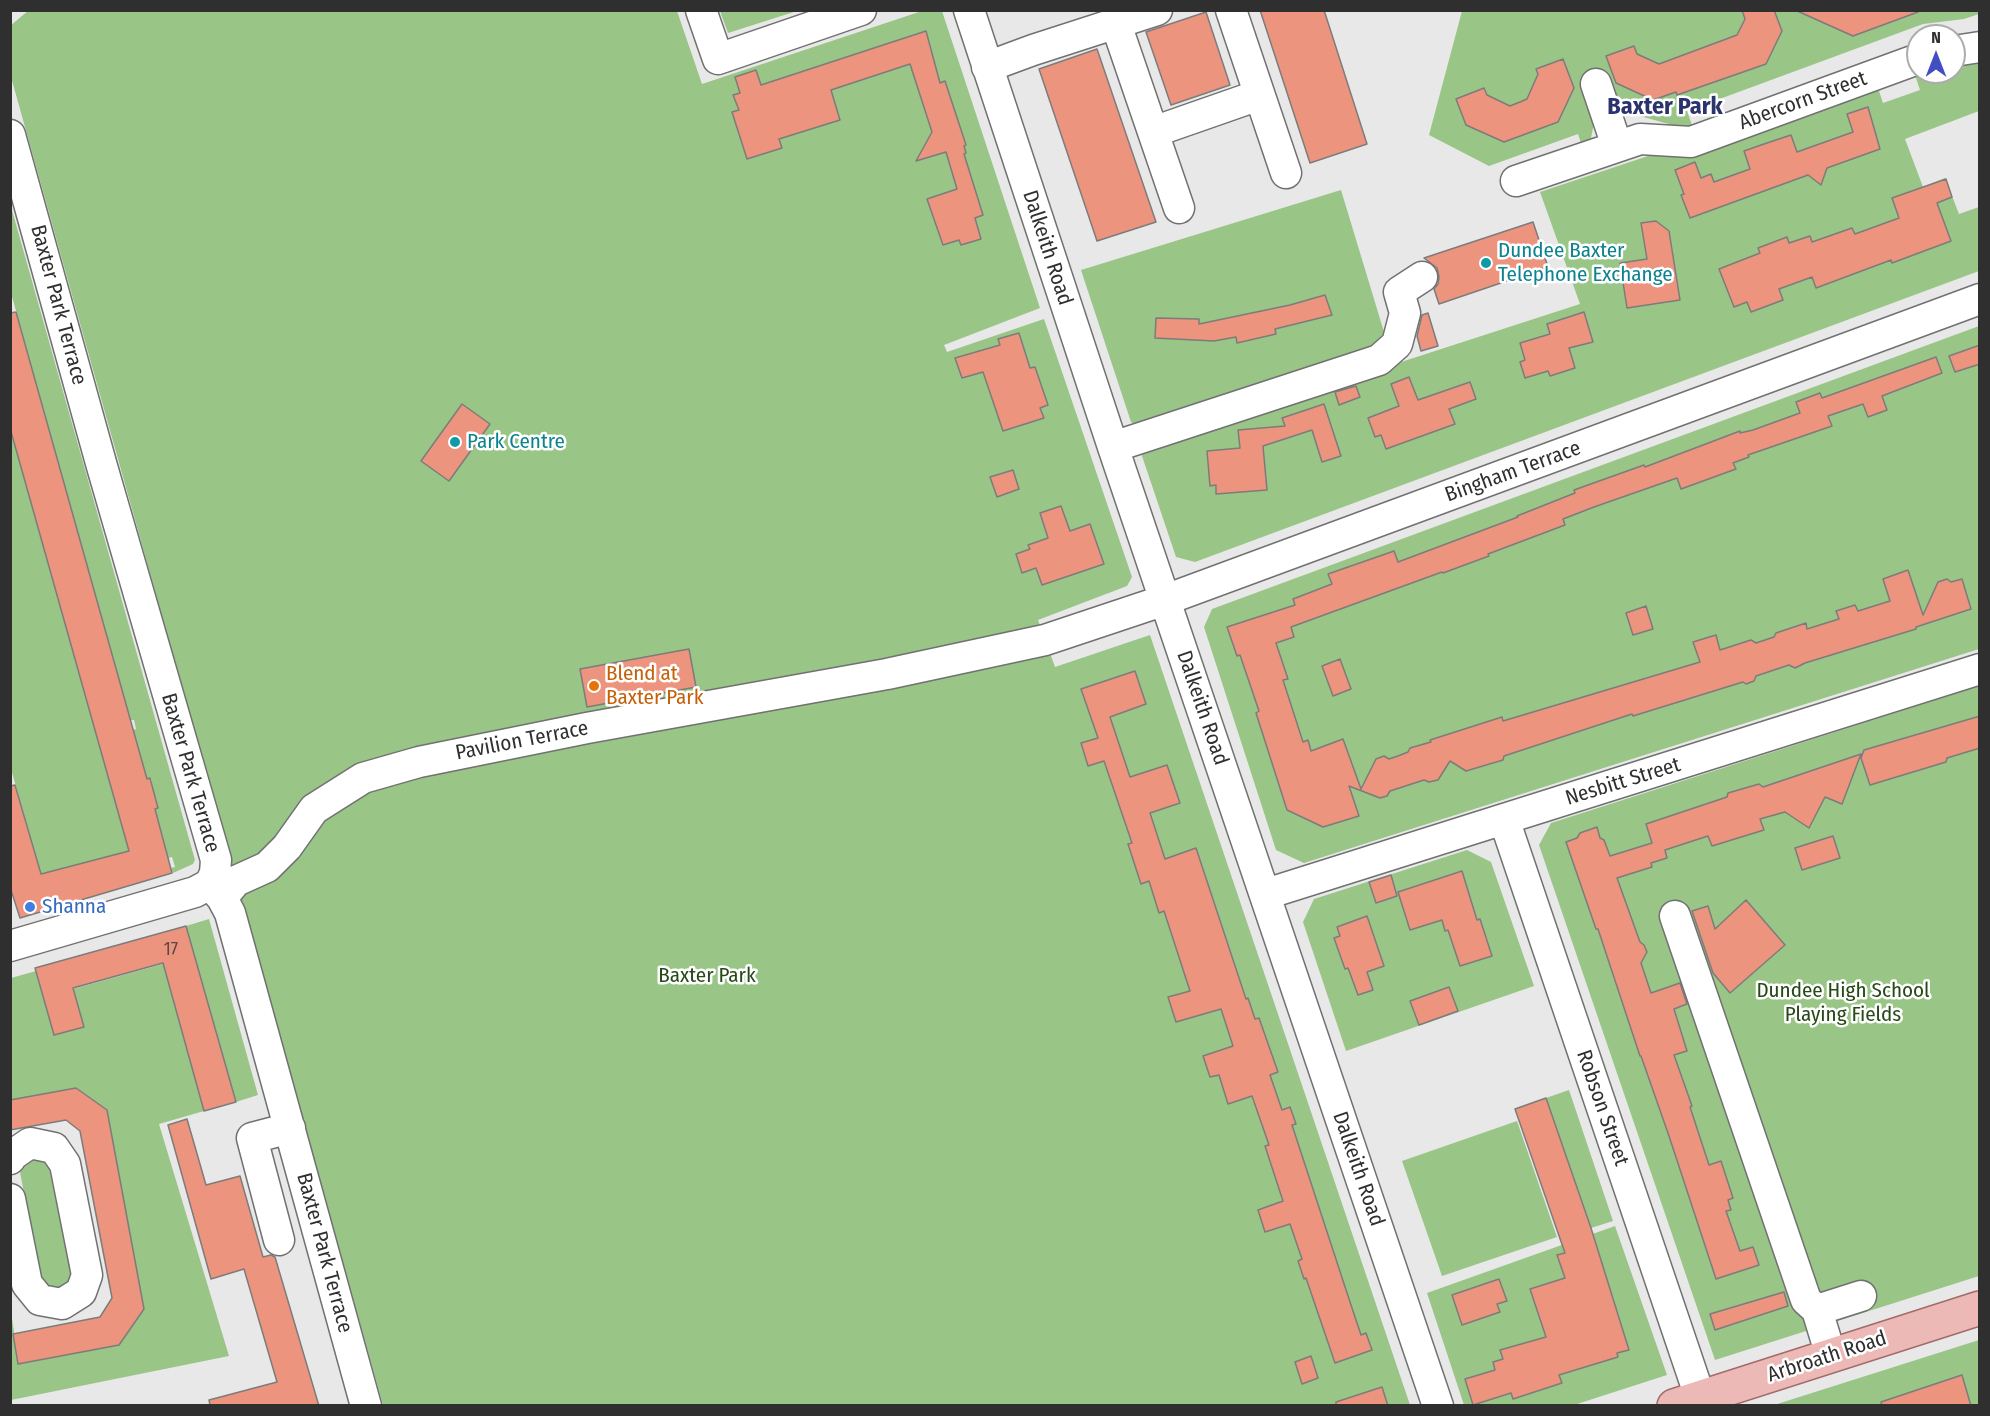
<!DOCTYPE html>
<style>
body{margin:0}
#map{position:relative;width:1990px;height:1416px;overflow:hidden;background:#e8e8e9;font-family:"Fira Sans Condensed",sans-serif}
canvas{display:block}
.frame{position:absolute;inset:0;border:12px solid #2f2f30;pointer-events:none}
.north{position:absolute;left:1906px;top:24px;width:60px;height:60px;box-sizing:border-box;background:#fff;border:2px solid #acacac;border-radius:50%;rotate:0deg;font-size:16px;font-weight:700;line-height:24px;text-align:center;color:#2f2f30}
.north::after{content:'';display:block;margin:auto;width:21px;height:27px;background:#444ec3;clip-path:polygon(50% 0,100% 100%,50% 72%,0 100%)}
</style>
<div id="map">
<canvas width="1990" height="1416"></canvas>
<div class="frame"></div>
<div class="north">N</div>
</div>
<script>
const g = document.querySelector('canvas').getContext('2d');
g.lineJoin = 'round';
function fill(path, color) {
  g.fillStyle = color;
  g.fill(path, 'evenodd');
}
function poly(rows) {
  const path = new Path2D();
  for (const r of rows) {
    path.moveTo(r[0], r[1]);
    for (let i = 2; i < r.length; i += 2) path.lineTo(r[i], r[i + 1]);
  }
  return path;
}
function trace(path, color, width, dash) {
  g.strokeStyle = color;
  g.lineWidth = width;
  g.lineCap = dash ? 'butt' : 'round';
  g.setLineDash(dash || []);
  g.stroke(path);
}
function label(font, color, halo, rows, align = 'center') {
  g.font = font + ' "Fira Sans Condensed",sans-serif';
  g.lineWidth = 5;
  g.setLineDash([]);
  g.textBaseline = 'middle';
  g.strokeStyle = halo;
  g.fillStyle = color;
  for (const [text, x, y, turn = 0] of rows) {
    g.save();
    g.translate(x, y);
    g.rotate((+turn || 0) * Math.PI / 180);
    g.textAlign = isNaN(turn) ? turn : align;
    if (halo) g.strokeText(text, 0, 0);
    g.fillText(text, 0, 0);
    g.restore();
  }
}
fill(poly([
 [29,10,677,11,702,84,922,11,942,11,1040,308,944,345,947,352,1044,319,1132,577,1127,586,1038,620,1055,667,1150,635,1410,1405,383,1405,11,77,10,26],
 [720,11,720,10,797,11,728,33],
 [1462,11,1979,11,1979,14,1964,19,1923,24,1687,111,1693,128,1683,128,1622,111,1608,74,1583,83,1595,118,1590,143,1583,149,1578,134,1489,166,1429,135],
 [1979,56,1979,111,1905,139,1923,187,1945,178,1959,214,1979,207,1979,271,1195,562,1176,557,1139,447,1580,304,1540,192,1663,151,1877,85,1883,103,1920,90,1914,72,1954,72,1954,61],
 [1341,190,1384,332,1372,354,1142,428,1131,422,1081,270],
 [10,203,195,860,193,864,173,873,171,868,175,867,172,857,168,858,155,809,158,807,156,798,152,799,149,790,153,789,151,778,147,779,133,730,136,729,134,720,130,720,129,716,11,293],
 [1979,326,1979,649,1304,863,1276,850,1204,627,1212,609],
 [10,428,129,851,41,874,11,769],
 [1979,686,1979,1276,1715,1360,1539,845,1551,823],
 [1467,850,1491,862,1534,986,1346,1051,1303,922,1314,899],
 [209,919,258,1095,236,1102,186,926],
 [163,964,204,1111,159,1124,229,1356,11,1400,11,1312,19,1364,119,1345,144,1309,107,1110,76,1088,11,1100,11,978,36,971,55,1035,84,1027,73,989],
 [1569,1090,1613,1221,1591,1228,1546,1098],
 [1517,1121,1557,1237,1442,1276,1402,1161],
 [33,1159,42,1161,49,1167,71,1276,67,1286,58,1290,49,1289,41,1281,20,1172,24,1164],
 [1615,1226,1667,1375,1574,1405,1464,1405,1427,1293],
 [1979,1340,1979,1405,1774,1405]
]), '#99c586');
const building = poly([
 [1260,10,1324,10,1367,144,1310,163,1260,10],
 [1742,10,1774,10,1782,31,1766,64,1677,95,1676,92,1653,100,1616,83,1606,56,1634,46,1637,54,1659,64,1737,35,1745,19,1742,10],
 [1795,10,1918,10,1918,12,1853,36,1795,10],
 [1206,12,1230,85,1171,105,1146,32,1206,12],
 [926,31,940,83,945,81,966,145,964,146,966,153,964,154,983,215,975,218,981,239,961,245,959,240,943,245,927,199,957,189,946,152,916,161,932,132,910,64,831,90,840,120,779,139,782,148,747,159,732,112,739,110,733,95,740,93,735,77,756,70,761,85,926,31],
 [1097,49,1156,222,1097,241,1039,69,1097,49],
 [1563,59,1574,88,1558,122,1504,142,1466,125,1456,99,1484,88,1487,95,1510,106,1520,102,1527,99,1538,74,1536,69,1563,59],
 [1868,107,1880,149,1827,168,1821,185,1808,175,1690,218,1681,195,1684,194,1675,170,1695,162,1701,178,1711,174,1714,182,1750,169,1744,151,1764,144,1791,135,1797,152,1853,132,1847,114,1868,107],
 [1946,179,1952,197,1937,203,1951,241,1892,263,1891,260,1816,288,1812,277,1779,289,1783,300,1751,312,1747,302,1734,307,1719,269,1760,253,1758,248,1787,237,1789,243,1810,236,1812,242,1852,228,1855,234,1899,218,1892,198,1946,179],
 [1656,221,1669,231,1680,300,1627,308,1620,263,1647,259,1641,223,1656,221],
 [1533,222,1548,267,1439,304,1434,289,1438,284,1439,277,1437,268,1424,258,1533,222],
 [1325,295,1332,315,1275,329,1276,334,1237,343,1236,337,1214,341,1155,338,1156,318,1199,319,1199,324,1290,305,1325,295],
 [16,312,147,779,150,778,158,808,155,809,172,873,20,918,10,887,10,786,15,785,41,874,129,851,10,428,10,313,16,312],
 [1584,312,1593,342,1569,348,1575,368,1550,376,1548,371,1525,378,1520,362,1525,360,1520,343,1550,334,1547,324,1584,312],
 [1428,313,1438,346,1421,351,1417,336,1422,315,1428,313],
 [1019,333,1030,368,1035,367,1048,405,1040,408,1044,418,1003,431,983,372,962,378,955,358,1000,345,998,339,1019,333],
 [1980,345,1980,364,1955,372,1949,356,1980,345],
 [1936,357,1942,373,1882,396,1887,410,1868,417,1863,404,1828,416,1832,426,1748,455,1749,457,1733,463,1736,469,1681,489,1677,478,1594,507,1563,519,1565,525,1488,554,1489,556,1443,573,1442,572,1291,627,1294,637,1276,643,1288,679,1283,680,1303,742,1308,740,1311,751,1343,739,1361,789,1376,759,1384,756,1389,759,1398,756,1408,752,1410,748,1431,742,1430,740,1502,717,1503,721,1700,662,1693,642,1716,635,1720,650,1751,640,1756,643,1774,637,1776,633,1806,623,1807,629,1839,619,1836,611,1855,605,1858,611,1890,601,1883,579,1908,570,1923,615,1938,582,1947,579,1951,582,1962,579,1971,609,1916,627,1916,629,1805,663,1795,668,1789,665,1756,676,1754,681,1746,684,1743,682,1633,716,1632,714,1504,756,1503,760,1466,771,1450,761,1438,780,1429,782,1424,780,1390,791,1387,796,1380,798,1349,786,1359,816,1323,827,1287,810,1256,713,1259,711,1240,655,1237,656,1227,627,1295,605,1293,599,1332,584,1328,574,1394,551,1398,562,1518,517,1517,516,1575,493,1574,490,1644,465,1645,467,1740,431,1740,433,1753,430,1800,413,1796,402,1820,393,1822,398,1936,357],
 [1409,377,1418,400,1470,382,1476,399,1449,409,1455,424,1386,449,1381,435,1375,437,1368,418,1399,406,1391,384,1409,377],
 [1356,386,1360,397,1339,405,1335,392,1356,386],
 [462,404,490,424,449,481,421,461,462,404],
 [1324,404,1341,456,1322,462,1312,430,1263,446,1267,490,1216,494,1216,485,1210,486,1207,451,1240,448,1238,430,1285,426,1282,418,1324,404],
 [1013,470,1019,489,997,497,990,477,1013,470],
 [1061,506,1070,531,1090,524,1104,564,1042,585,1036,568,1022,573,1016,554,1030,549,1028,545,1048,538,1040,513,1061,506],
 [1646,606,1653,629,1633,635,1626,613,1646,606],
 [689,649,696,687,587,707,580,669,689,649],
 [1340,659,1351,689,1333,696,1322,666,1340,659],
 [1135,671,1146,704,1110,717,1130,777,1167,765,1180,803,1150,813,1165,859,1196,848,1246,999,1248,998,1255,1019,1259,1018,1278,1072,1270,1075,1282,1110,1290,1107,1296,1124,1292,1125,1350,1302,1361,1335,1366,1333,1372,1350,1335,1363,1306,1278,1304,1279,1298,1261,1302,1259,1290,1224,1265,1232,1258,1210,1283,1201,1265,1146,1269,1145,1252,1096,1228,1104,1219,1075,1210,1077,1203,1056,1233,1046,1221,1009,1176,1022,1168,997,1190,991,1164,911,1159,913,1149,881,1141,884,1128,844,1132,843,1104,761,1088,766,1081,743,1098,738,1081,689,1135,671],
 [1980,716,1980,748,1947,758,1946,762,1870,785,1861,758,1864,750,1980,716],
 [1861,754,1842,804,1825,797,1809,828,1785,812,1760,819,1764,830,1712,846,1708,836,1665,850,1667,858,1651,863,1652,867,1617,878,1640,942,1644,945,1647,952,1641,963,1651,993,1680,983,1687,1004,1674,1009,1687,1051,1674,1055,1692,1106,1690,1107,1709,1165,1721,1161,1733,1198,1728,1200,1731,1210,1726,1211,1740,1251,1753,1247,1759,1265,1716,1279,1669,1136,1641,1056,1640,1056,1598,929,1596,929,1566,842,1577,838,1580,833,1597,827,1600,838,1604,840,1610,856,1652,843,1646,824,1727,797,1728,793,1759,784,1763,787,1861,754],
 [1833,836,1840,858,1802,870,1795,848,1833,836],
 [1462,871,1477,920,1480,919,1492,956,1460,966,1448,930,1445,931,1442,920,1410,930,1398,892,1462,871],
 [1391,875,1397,896,1376,903,1369,882,1391,875],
 [1746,900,1785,945,1730,993,1713,973,1692,911,1708,906,1715,929,1746,900],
 [1367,916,1384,966,1367,972,1373,990,1358,995,1348,968,1345,969,1334,938,1340,936,1337,927,1367,916],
 [186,926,236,1102,204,1111,163,963,73,988,84,1027,54,1035,35,968,186,926],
 [1449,987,1458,1011,1419,1025,1410,1001,1449,987],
 [76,1088,107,1110,144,1309,119,1345,18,1364,13,1334,100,1317,112,1298,80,1131,66,1120,10,1130,10,1100,76,1088],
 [1546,1098,1591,1228,1629,1350,1617,1353,1618,1357,1559,1375,1562,1383,1513,1399,1511,1393,1473,1405,1465,1379,1495,1370,1493,1362,1503,1359,1500,1350,1546,1337,1530,1289,1565,1278,1557,1255,1565,1253,1515,1109,1546,1098],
 [187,1119,206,1185,240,1176,263,1257,271,1255,275,1257,319,1406,210,1405,209,1400,277,1382,244,1269,211,1279,168,1125,187,1119],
 [1499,1279,1507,1301,1497,1304,1500,1312,1462,1325,1452,1295,1499,1279],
 [1784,1292,1788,1306,1715,1330,1710,1314,1784,1292],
 [1311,1356,1318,1378,1302,1384,1295,1362,1311,1356],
 [1962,1375,1971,1406,1882,1406,1881,1402,1962,1375],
 [1382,1387,1388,1406,1336,1406,1336,1402,1382,1387]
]);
fill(building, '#ec947e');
trace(building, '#7d7c7b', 1.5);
const minor = poly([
 [701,10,718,59,861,10],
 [969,10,1113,447,1438,1406],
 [1231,10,1286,173],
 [1116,24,1179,208],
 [1954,51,1980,47],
 [987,67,1033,50,1157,10],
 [1596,84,1617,146],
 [1153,132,1259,95],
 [10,135,101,463,216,860,215,873,210,884,222,898,230,913,366,1406],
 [1516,181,1640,139,1691,142,1918,59],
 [1113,447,1379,360,1397,344,1405,313,1399,292,1422,277],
 [1504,819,1700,1397],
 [1266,894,1980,669],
 [222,898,236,881,267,867,287,847,314,809,363,778,419,762,587,728,887,674,1045,640,1165,600,1980,299],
 [1675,916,1806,1300,1817,1310],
 [10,946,195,892,210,884],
 [10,1159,11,1156,30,1143,54,1148,65,1164,87,1275,81,1292,62,1304,40,1300,27,1284,10,1199],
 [279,1240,252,1138,290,1128],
 [1831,1356,1817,1310,1861,1296]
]);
const major = poly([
 [1674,1406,1980,1308]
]);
trace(minor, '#717172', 33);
trace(major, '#a16b69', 36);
trace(minor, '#fff', 30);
trace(major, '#ecb9b7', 33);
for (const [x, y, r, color] of [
 [1486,263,6,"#0f9aa8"],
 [455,442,6,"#0f9aa8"],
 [594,686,6,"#e8710a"],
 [30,907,6,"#3f7fe0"]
]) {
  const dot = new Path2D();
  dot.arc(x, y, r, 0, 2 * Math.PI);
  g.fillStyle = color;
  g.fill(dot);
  trace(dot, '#fff', 2);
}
label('18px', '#5e4844', null, [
 ["17",171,950]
]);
label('21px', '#2f2f30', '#fff', [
 ["Abercorn Street",1803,101,-20],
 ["Dalkeith Road",1047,248,72],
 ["Baxter Park Terrace",58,305,75],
 ["Bingham Terrace",1513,472,-20],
 ["Dalkeith Road",1202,708,71],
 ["Pavilion Terrace",522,741,-11],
 ["Baxter Park Terrace",190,773,74],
 ["Nesbitt Street",1623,782,-17],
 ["Robson Street",1602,1108,71],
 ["Dalkeith Road",1358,1169,71],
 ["Baxter Park Terrace",324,1253,75],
 ["Arbroath Road",1827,1357,-18]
]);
label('21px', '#0d838f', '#fff', [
 ["Dundee Baxter",1498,251],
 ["Telephone Exchange",1498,275],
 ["Park Centre",467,442]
], 'left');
label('21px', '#c56008', '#fff', [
 ["Blend at",606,674],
 ["Baxter Park",606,698]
], 'left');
label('21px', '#366cbe', '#fff', [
 ["Shanna",42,907]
], 'left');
label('21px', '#274817', '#fff', [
 ["Baxter Park",707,976],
 ["Dundee High School",1843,991],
 ["Playing Fields",1843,1015]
]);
label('bold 24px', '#2b336d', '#fff', [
 ["Baxter Park",1665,107]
]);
</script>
